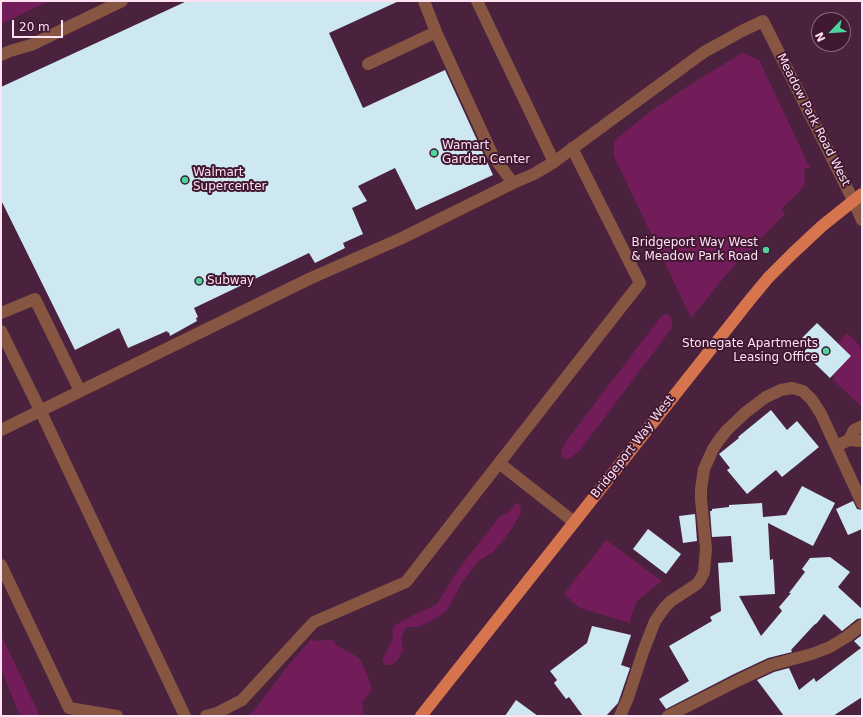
<!DOCTYPE html>
<style>
body{margin:0}
#map{position:relative;width:863px;height:717px;overflow:hidden;background:#4b223d;font-family:"DejaVu Sans",sans-serif}
canvas{display:block}
.frame{position:absolute;inset:0;border:2px solid #fee2f2;pointer-events:none}
.north{position:absolute;left:811px;top:12px;width:40px;height:40px;box-sizing:border-box;background:#401832;border:1px solid #8c697f;border-radius:50%;rotate:245deg;font-size:11px;font-weight:700;line-height:16px;text-align:center;color:#fee2f2}
.north::after{content:'';display:block;margin:auto;width:14px;height:18px;background:#4bd49b;clip-path:polygon(50% 0,100% 100%,50% 72%,0 100%)}
.scale{position:absolute;left:12px;top:20px;width:51px;height:18px;box-sizing:border-box;border:2px solid #fee2f2;border-top:0;padding-left:5px;font-size:12px;line-height:14px;white-space:nowrap;color:#fee2f2;-webkit-text-stroke:3px #401832;paint-order:stroke}
</style>
<div id="map">
<canvas width="863" height="717"></canvas>
<div class="frame"></div>
<div class="north">N</div>
<div class="scale">20 m</div>
</div>
<script>
const g = document.querySelector('canvas').getContext('2d');
g.lineJoin = 'round';
function fill(path, color) {
  g.fillStyle = color;
  g.fill(path, 'evenodd');
}
function poly(rows) {
  const path = new Path2D();
  for (const r of rows) {
    path.moveTo(r[0], r[1]);
    for (let i = 2; i < r.length; i += 2) path.lineTo(r[i], r[i + 1]);
  }
  return path;
}
function trace(path, color, width, dash) {
  g.strokeStyle = color;
  g.lineWidth = width;
  g.lineCap = dash ? 'butt' : 'round';
  g.setLineDash(dash || []);
  g.stroke(path);
}
function label(font, color, halo, rows, align = 'center') {
  g.font = font + ' "DejaVu Sans",sans-serif';
  g.lineWidth = 4;
  g.setLineDash([]);
  g.textBaseline = 'middle';
  g.strokeStyle = halo;
  g.fillStyle = color;
  for (const [text, x, y, turn = 0] of rows) {
    g.save();
    g.translate(x, y);
    g.rotate((+turn || 0) * Math.PI / 180);
    g.textAlign = isNaN(turn) ? turn : align;
    if (halo) g.strokeText(text, 0, 0);
    g.fillText(text, 0, 0);
    g.restore();
  }
}
fill(poly([
 [1,1,49,1,1,24],
 [742,53,759,60,760,62,810,168,804,168,805,177,804,186,799,192,781,209,785,214,731,269,691,318,614,156,614,142,623,133,654,109,688,86],
 [665,314,669,315,672,320,672,328,581,449,573,456,568,459,564,459,562,456,561,451,565,443,656,323,661,317],
 [847,333,862,348,862,405,861,406,833,380,835,378,832,375,851,356,838,343],
 [519,503,521,507,520,514,513,527,501,543,493,552,480,560,474,566,461,584,447,610,438,617,427,623,418,627,406,627,401,638,403,649,398,660,391,665,386,665,382,661,385,654,393,639,392,632,394,626,413,615,427,609,437,604,456,573,481,540,500,516,507,513,515,504],
 [606,540,662,581,653,588,637,601,631,616,630,623,580,608,564,594],
 [1,635,40,716,21,716,18,711,1,668],
 [311,639,314,641,325,640,332,640,338,646,359,658,366,672,372,690,362,702,364,716,248,716,256,708,284,671]
]), '#721d59');
fill(poly([
 [187,1,399,1,329,33,363,108,445,70,493,175,416,210,395,168,358,186,367,201,352,208,363,234,343,243,345,248,315,263,309,253,194,308,198,317,196,318,197,321,170,336,169,332,168,333,167,331,128,348,119,328,75,350,1,200,1,87],
 [817,323,851,356,830,378,803,352,808,348,800,340],
 [771,410,787,430,797,421,819,447,782,477,776,470,747,494,727,470,730,468,719,454,739,438,738,437],
 [802,486,835,503,813,546,768,523,770,560,773,559,775,594,739,596,761,636,782,611,779,607,791,593,789,593,805,572,802,569,810,558,830,557,850,572,838,587,862,609,862,618,857,619,842,631,824,614,817,623,814,625,791,650,792,652,768,658,734,674,666,709,659,699,689,681,669,646,712,621,710,617,721,611,718,563,733,562,731,536,712,537,710,511,712,511,712,509,729,507,729,505,762,503,763,517,786,515],
 [853,501,857,509,862,510,862,529,848,535,836,509],
 [695,514,697,541,683,543,679,516],
 [648,529,681,554,666,574,633,549],
 [592,626,631,635,621,665,630,668,618,703,606,716,583,716,569,697,566,699,554,683,557,680,550,671,587,643],
 [862,635,862,697,833,716,784,716,757,680,774,672,789,668,799,690,814,678,816,682,861,648,854,641],
 [516,700,538,716,505,716]
]), '#cee8f2');
trace(poly([
 [424,1,436,32,493,156,513,183],
 [477,1,554,162],
 [1,55,10,51,31,45,122,1],
 [368,64,436,32],
 [1,313,35,299,80,391],
 [1,331,40,410,185,716],
 [1,430,309,279,402,238,513,183,534,174,554,162,704,52,744,30,763,21,853,200,862,220],
 [849,440,854,430,862,426],
 [836,446,849,440,860,441,862,440],
 [499,463,574,522],
 [1,565,69,708,117,716],
 [206,716,217,713,242,700,314,622,406,582,640,283,572,148],
 [620,716,628,698,643,652,655,621,665,607,671,601,697,584,700,580,704,572,706,549,701,500,701,489,704,469,713,449,719,440,727,430,746,412,766,397,781,390,792,388,803,391,812,400,821,414,862,503],
 [668,716,737,681,771,665,812,654,830,647,848,636,862,625]
]), '#865643', 12);
trace(poly([
 [421,716,749,301,768,278,792,254,822,226,862,194]
]), '#d6754d', 12);
for (const [x, y, r, color] of [
 [434,153,4,"#4bd49b"],
 [185,180,4,"#4bd49b"],
 [766,250,4,"#4bd49b"],
 [199,281,4,"#4bd49b"],
 [826,351,4,"#4bd49b"]
]) {
  const dot = new Path2D();
  dot.arc(x, y, r, 0, 2 * Math.PI);
  g.fillStyle = color;
  g.fill(dot);
  trace(dot, '#401832', 1.5);
}
label('12px', '#fee2f2', '#401832', [
 ["Meadow Park Road West",813,120,63],
 ["Bridgeport Way West",633,447,-52]
]);
label('12px', '#fee2f2', '#401832', [
 ["Wamart",442,146],
 ["Garden Center",442,160],
 ["Walmart",193,173],
 ["Supercenter",193,187],
 ["Bridgeport Way West",758,243,"right"],
 ["& Meadow Park Road",758,257,"right"],
 ["Subway",207,281],
 ["Stonegate Apartments",818,344,"right"],
 ["Leasing Office",818,358,"right"]
], 'left');
</script>
